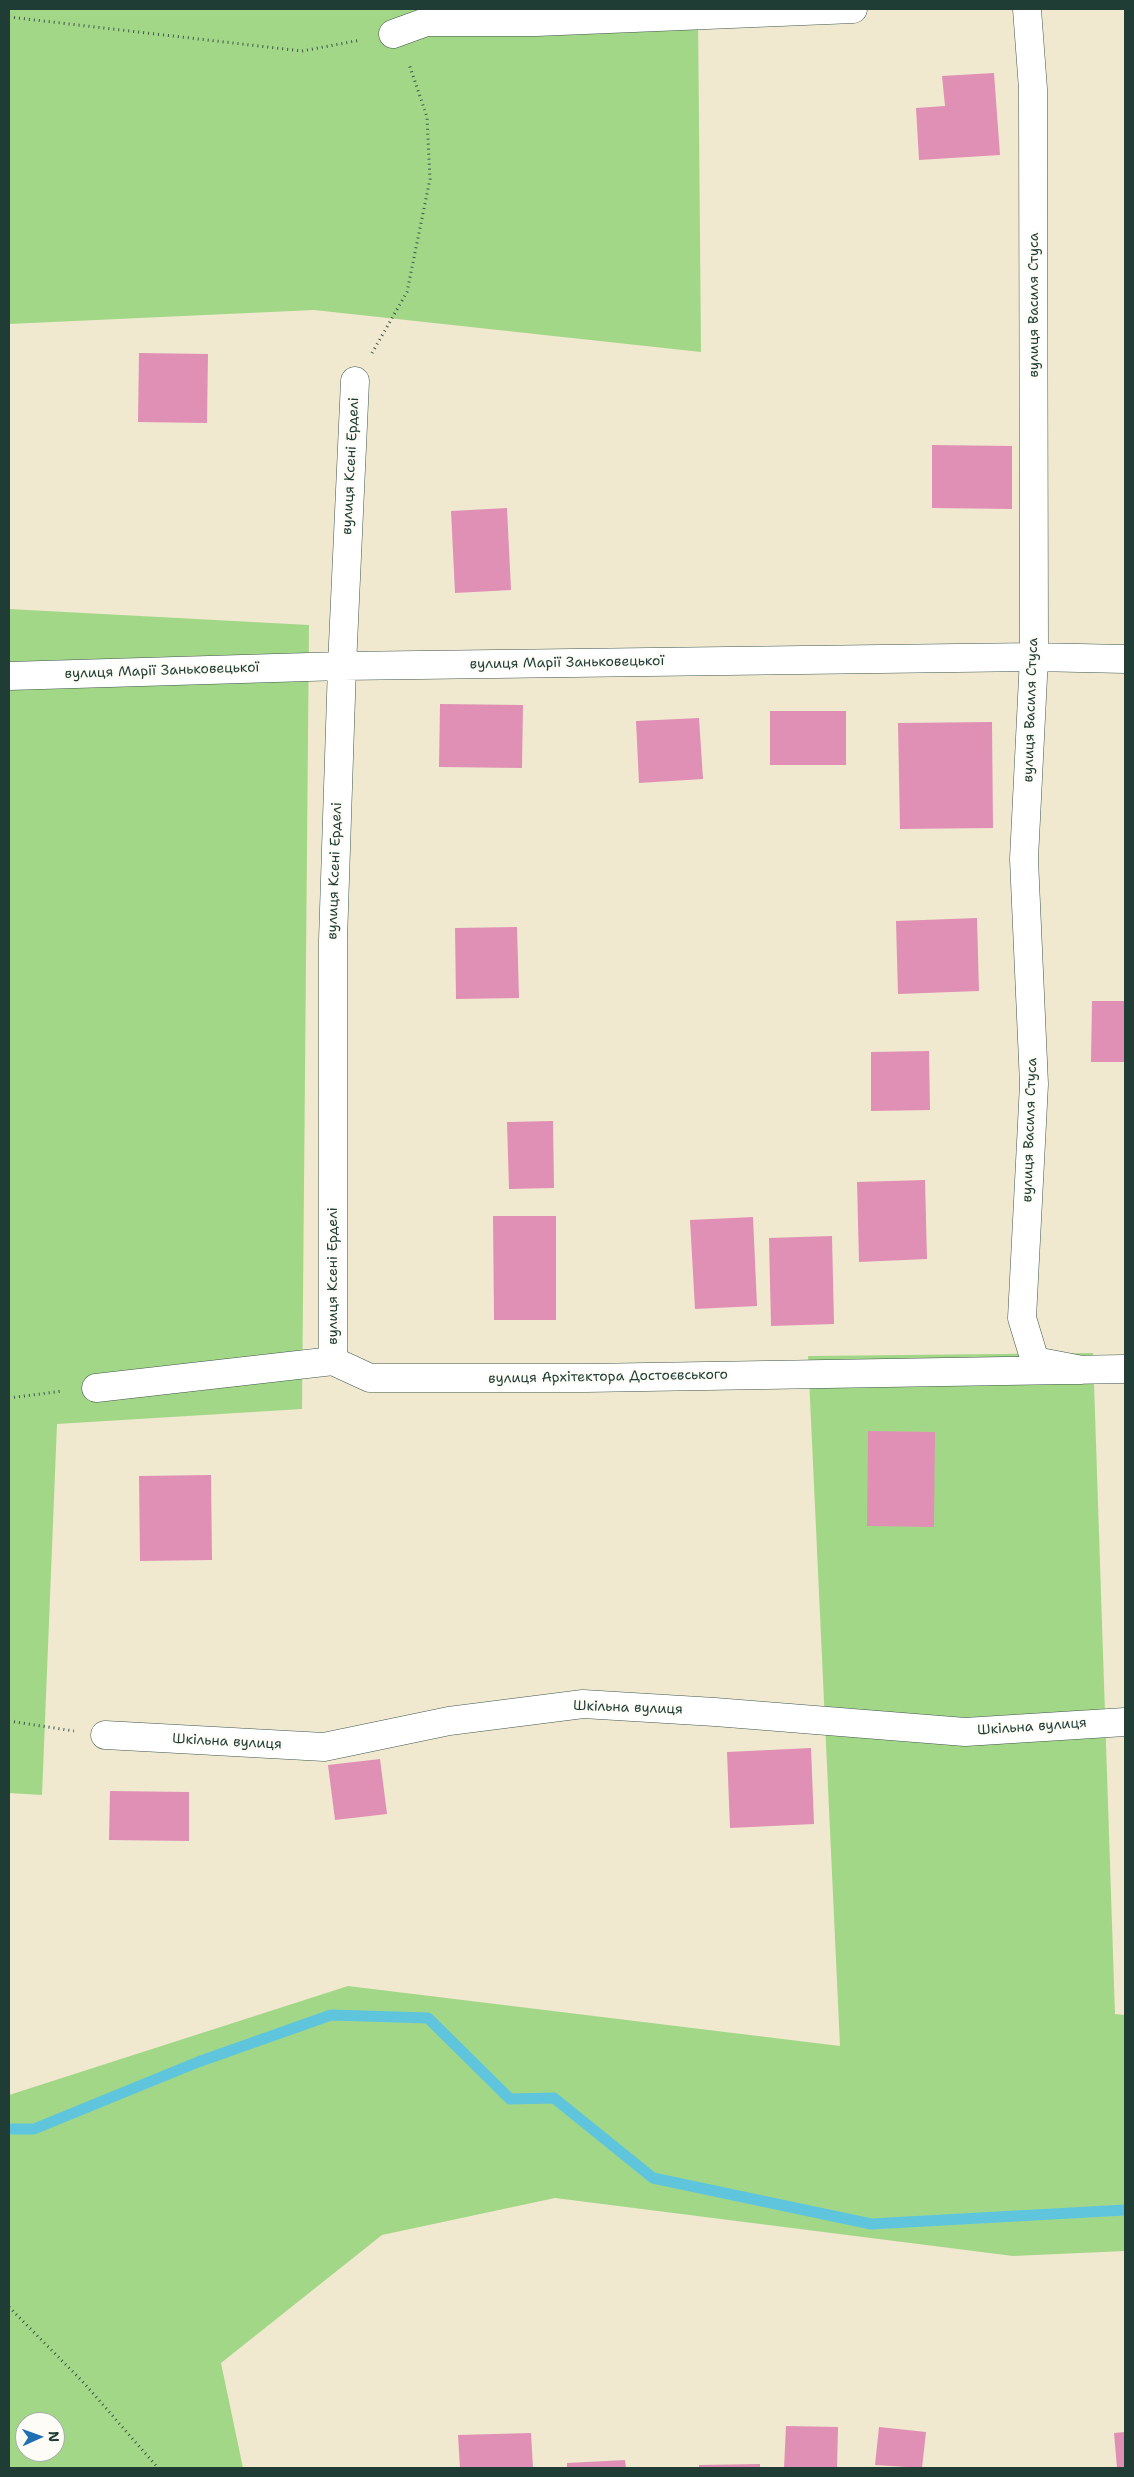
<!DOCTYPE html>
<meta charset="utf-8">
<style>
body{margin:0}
#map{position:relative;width:1134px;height:2477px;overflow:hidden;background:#f0e9d0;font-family:"Shantell Sans",sans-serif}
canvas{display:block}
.frame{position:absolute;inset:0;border:10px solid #1f3d34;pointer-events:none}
.north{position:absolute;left:15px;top:2412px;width:50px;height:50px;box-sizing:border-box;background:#fdfcf7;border:1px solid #a4b0a9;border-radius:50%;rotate:88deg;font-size:14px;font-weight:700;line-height:20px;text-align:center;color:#1f3d34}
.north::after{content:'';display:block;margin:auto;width:18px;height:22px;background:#1f6fb2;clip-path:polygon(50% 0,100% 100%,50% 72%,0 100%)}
</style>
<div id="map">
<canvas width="1134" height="2477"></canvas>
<div class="frame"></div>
<div class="north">N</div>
</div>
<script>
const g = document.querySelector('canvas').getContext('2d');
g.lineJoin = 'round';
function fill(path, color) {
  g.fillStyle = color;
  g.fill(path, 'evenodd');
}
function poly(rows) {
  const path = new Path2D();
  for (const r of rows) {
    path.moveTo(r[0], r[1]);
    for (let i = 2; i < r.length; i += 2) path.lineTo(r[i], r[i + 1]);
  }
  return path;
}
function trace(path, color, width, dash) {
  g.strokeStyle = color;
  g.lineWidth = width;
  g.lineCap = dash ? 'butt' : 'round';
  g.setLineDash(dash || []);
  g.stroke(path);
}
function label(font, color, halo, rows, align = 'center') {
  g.font = font + ' "Shantell Sans",sans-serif';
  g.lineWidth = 4.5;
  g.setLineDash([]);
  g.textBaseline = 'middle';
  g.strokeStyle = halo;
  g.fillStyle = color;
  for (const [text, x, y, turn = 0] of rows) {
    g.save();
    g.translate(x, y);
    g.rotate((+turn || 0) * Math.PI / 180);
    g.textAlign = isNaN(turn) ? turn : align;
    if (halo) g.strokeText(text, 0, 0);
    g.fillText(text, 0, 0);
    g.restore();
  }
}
fill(poly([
 [9,9,698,9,701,352,314,310,9,324],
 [9,609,309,625,302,1409,57,1424,42,1795,9,1793],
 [1093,1353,1115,2014,1125,2015,1125,2251,1013,2256,555,2198,382,2235,221,2363,243,2468,9,2468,9,2095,348,1986,840,2046,808,1356],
 [25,2422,55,2422,55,2452,25,2452]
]), '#a3d788');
trace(poly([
 [9,2129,34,2129,198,2062,331,2015,428,2018,510,2099,554,2098,653,2178,871,2224,1125,2210]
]), '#5fc5dd', 11);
fill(poly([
 [994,73,1000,155,919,160,916,108,945,106,942,76],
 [139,353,208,354,207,423,138,422],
 [932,445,1012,446,1012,509,932,508],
 [507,508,511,590,455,593,451,511],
 [440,704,523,705,522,768,439,767],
 [770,711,846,711,846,765,770,765],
 [699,718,703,779,639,783,636,721],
 [992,722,993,828,900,829,898,723],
 [977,918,979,991,898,994,896,921],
 [517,927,519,998,456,999,455,928],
 [1092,1001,1125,1001,1125,1062,1091,1062],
 [929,1051,930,1110,871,1111,871,1052],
 [553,1121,554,1188,509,1189,507,1122],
 [925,1180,927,1259,859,1262,857,1182],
 [493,1216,556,1216,556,1320,494,1320],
 [753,1217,757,1306,695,1309,690,1220],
 [832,1236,834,1324,771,1326,769,1238],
 [868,1431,935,1432,934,1527,867,1526],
 [211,1475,212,1560,140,1561,139,1476],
 [811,1748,814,1824,730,1828,727,1752],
 [380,1759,387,1814,335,1820,328,1765],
 [110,1791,189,1792,189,1841,109,1840],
 [786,2426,838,2427,837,2468,784,2468],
 [879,2427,926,2432,922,2468,875,2465],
 [1125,2432,1125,2468,1117,2468,1114,2433],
 [531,2433,533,2468,460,2468,458,2435],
 [625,2460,626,2468,567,2468,567,2463],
 [760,2464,760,2468,699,2468,699,2465]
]), '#e090b4');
const street = poly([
 [1027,9,1033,89,1034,657,1024,859,1034,1084,1022,1318,1035,1361,1082,1370],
 [393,34,426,22,536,22,853,9],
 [9,676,342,666,1034,657,1125,659],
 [333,1361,333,940,342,666,355,381],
 [96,1388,333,1361,370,1378,586,1378,1125,1369],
 [105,1735,324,1747,449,1721,583,1704,715,1712,965,1732,1125,1722]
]);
trace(street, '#3e574b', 29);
trace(poly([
 [9,17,302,51,361,40],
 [372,353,407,292,430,179,427,117,409,64],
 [9,1398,63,1391],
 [9,1721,74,1731],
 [9,2307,84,2383,158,2468]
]), '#3e574b', 3, [1, 4]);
trace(street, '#fff', 28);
label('14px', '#1f3d34', '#fdfcf7', [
 ["вулиця Василя Стуса",1034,305,-90],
 ["вулиця Ксені Ерделі",351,466,-87],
 ["вулиця Марії Заньковецької",567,663,-1],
 ["вулиця Марії Заньковецької",162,671,-2],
 ["вулиця Василя Стуса",1031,710,-88],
 ["вулиця Ксені Ерделі",335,871,-88],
 ["вулиця Василя Стуса",1030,1130,-88],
 ["вулиця Ксені Ерделі",333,1276,-90],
 ["вулиця Архітектора Достоєвського",608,1377,-1],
 ["Шкільна вулиця",628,1708,2],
 ["Шкільна вулиця",1032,1727,-4],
 ["Шкільна вулиця",227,1742,3]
]);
</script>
